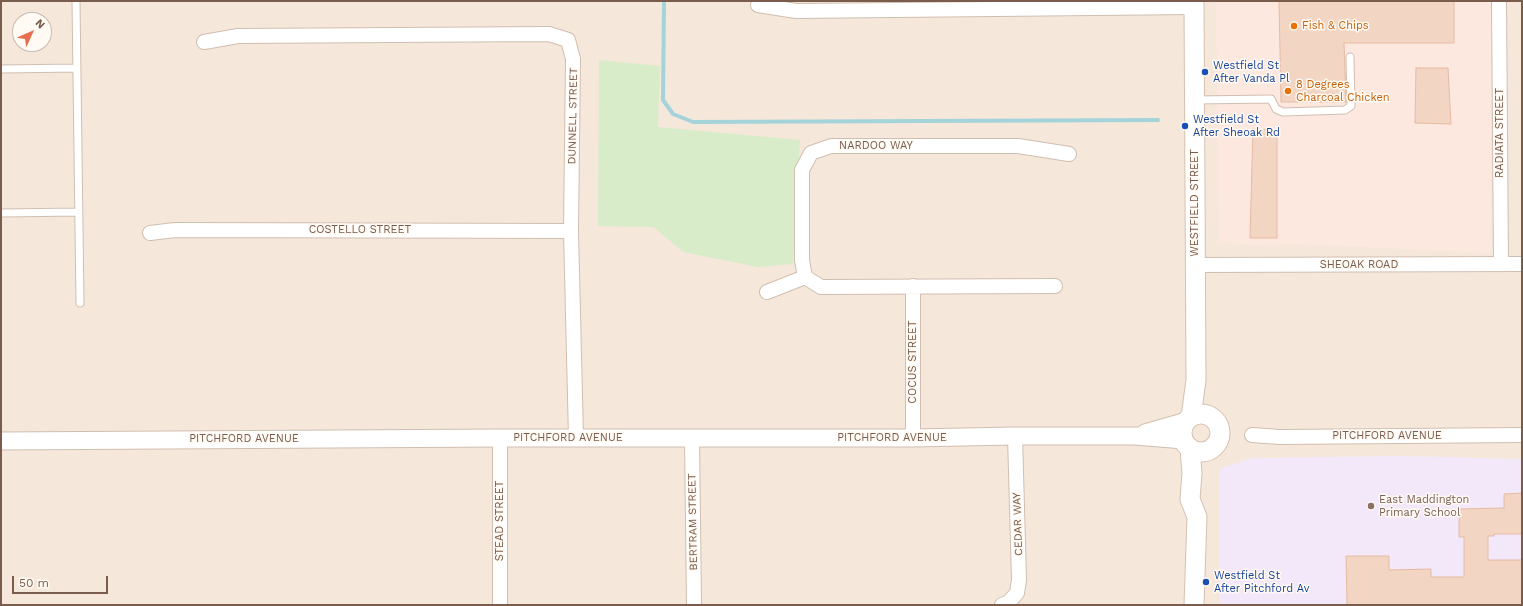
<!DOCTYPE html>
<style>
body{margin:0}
#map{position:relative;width:1523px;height:606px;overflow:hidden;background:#fdf6ec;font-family:"Work Sans",sans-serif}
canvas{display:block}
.frame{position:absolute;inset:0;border:2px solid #7a5c4d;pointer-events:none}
.north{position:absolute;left:12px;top:12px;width:40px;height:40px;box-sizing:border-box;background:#fffaf3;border:1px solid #cabbb1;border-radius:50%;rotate:45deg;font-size:11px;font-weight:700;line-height:16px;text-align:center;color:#7a5c4d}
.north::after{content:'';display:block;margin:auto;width:14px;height:18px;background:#e76f51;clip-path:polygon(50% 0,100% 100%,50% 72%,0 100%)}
.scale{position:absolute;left:12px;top:576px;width:96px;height:18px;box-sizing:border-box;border:2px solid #7a5c4d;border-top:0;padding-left:5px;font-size:12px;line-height:14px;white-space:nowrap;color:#7a5c4d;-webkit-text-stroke:3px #fffaf3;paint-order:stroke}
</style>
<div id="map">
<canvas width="1523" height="606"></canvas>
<div class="frame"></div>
<div class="north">N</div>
<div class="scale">50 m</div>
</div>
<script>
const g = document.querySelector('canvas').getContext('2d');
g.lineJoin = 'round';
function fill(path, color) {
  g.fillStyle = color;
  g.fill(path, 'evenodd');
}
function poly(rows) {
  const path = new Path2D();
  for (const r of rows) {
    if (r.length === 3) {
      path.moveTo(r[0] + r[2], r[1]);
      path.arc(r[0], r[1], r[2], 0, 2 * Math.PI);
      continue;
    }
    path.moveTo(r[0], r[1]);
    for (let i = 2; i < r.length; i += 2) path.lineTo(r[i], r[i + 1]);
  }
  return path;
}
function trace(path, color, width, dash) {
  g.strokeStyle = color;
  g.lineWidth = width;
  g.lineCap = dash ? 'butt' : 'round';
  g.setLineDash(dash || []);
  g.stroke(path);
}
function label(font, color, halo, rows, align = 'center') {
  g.font = font + ' "Work Sans",sans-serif';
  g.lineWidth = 3;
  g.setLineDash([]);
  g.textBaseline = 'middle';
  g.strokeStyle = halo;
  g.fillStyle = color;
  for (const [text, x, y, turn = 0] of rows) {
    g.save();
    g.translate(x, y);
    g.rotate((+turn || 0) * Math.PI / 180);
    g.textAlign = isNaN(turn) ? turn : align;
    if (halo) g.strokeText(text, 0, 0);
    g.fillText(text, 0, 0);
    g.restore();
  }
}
fill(poly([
 [1,1,1522,1,1522,605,1,605],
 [20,20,44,20,44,44,20,44]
]), '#f5e8da');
fill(poly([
 [1216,1,1491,1,1491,253,1297,244,1250,245,1219,241]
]), '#fde8e0');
fill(poly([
 [1401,456,1522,459,1522,605,1219,605,1219,469,1252,458]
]), '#f3e8fa');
fill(poly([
 [599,60,660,66,658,127,800,140,793,264,758,267,683,252,654,227,598,226]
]), '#d8ecc9');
trace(poly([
 [664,1,663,100,673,114,693,122,1158,120]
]), '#a5d3da', 4);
const building = poly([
 [1279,1,1454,1,1454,43,1344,43,1346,102,1281,102,1279,1],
 [1416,68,1448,68,1451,124,1415,123,1416,68],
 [1253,129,1277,130,1277,238,1250,238,1253,129],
 [1522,493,1522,534,1494,534,1494,536,1488,536,1488,560,1522,560,1522,605,1347,605,1346,556,1389,556,1389,570,1431,569,1431,577,1464,577,1464,537,1459,537,1459,509,1504,508,1504,494,1522,493]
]);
fill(building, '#f3d5c3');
trace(building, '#e6bba3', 1);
const service = poly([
 [76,1,80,303],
 [1,69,77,68],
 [1195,100,1271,99,1276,109,1283,112,1345,110,1351,106,1350,57],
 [1,213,79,212]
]);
const minor = poly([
 [1499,1,1501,264],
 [758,5,796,11,1194,7],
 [204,42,238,36,549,34,568,40,573,59,571,231,576,438],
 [150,233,175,230,571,231],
 [1195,265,1522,264],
 [805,277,802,260,802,170,811,153,831,146,1018,146,1069,154],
 [913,286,913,438],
 [767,292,805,277,821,287,1055,286],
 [1252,435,1280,437,1522,435],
 [500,438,500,605],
 [692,439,694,605],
 [1002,605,1009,602,1017,593,1019,580,1015,436]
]);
const tertiary = poly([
 [1145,433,1187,421],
 [1,441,500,438,913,438,1015,436,1135,436,1184,440]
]);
const secondary = poly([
 [1201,433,19],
 [1191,417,1196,380,1194,1],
 [1190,448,1192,473,1190,499,1197,517,1194,605]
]);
trace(service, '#d1beb0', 9);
trace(minor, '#d1beb0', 16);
trace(tertiary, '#d1beb0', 19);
trace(secondary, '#d6c0b0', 21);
trace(service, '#fff', 7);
trace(minor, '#fff', 14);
trace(tertiary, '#fff', 17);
trace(secondary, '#fff', 19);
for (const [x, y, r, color] of [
 [1294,26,4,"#e8710a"],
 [1205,72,4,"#1a4fb4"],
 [1288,91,4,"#e8710a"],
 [1185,126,4,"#1a4fb4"],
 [1371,506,4,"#8d6e63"],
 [1206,582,4,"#1a4fb4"]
]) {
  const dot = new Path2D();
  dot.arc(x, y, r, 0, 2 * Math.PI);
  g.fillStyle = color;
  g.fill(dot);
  trace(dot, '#fffaf3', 1.5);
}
label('11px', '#c56008', '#fffaf3', [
 ["Fish & Chips",1302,26],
 ["8 Degrees",1296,85],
 ["Charcoal Chicken",1296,98]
], 'left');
label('11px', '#164399', '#fffaf3', [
 ["Westfield St",1213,66],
 ["After Vanda Pl",1213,79],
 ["Westfield St",1193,120],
 ["After Sheoak Rd",1193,133],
 ["Westfield St",1214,576],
 ["After Pitchford Av",1214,589]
], 'left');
label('11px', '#7a5c4d', '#fffaf3', [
 ["DUNNELL STREET",573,116,-89],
 ["RADIATA STREET",1500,133,-90],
 ["NARDOO WAY",876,146],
 ["WESTFIELD STREET",1195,203,-90],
 ["COSTELLO STREET",360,230],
 ["SHEOAK ROAD",1359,265],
 ["COCUS STREET",913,362,-90],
 ["PITCHFORD AVENUE",1387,436],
 ["PITCHFORD AVENUE",568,438],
 ["PITCHFORD AVENUE",892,438],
 ["PITCHFORD AVENUE",244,439],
 ["STEAD STREET",500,521,-90],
 ["BERTRAM STREET",693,522,-91],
 ["CEDAR WAY",1018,524,-92]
]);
label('11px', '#785e54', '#fffaf3', [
 ["East Maddington",1379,500],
 ["Primary School",1379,513]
], 'left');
</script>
